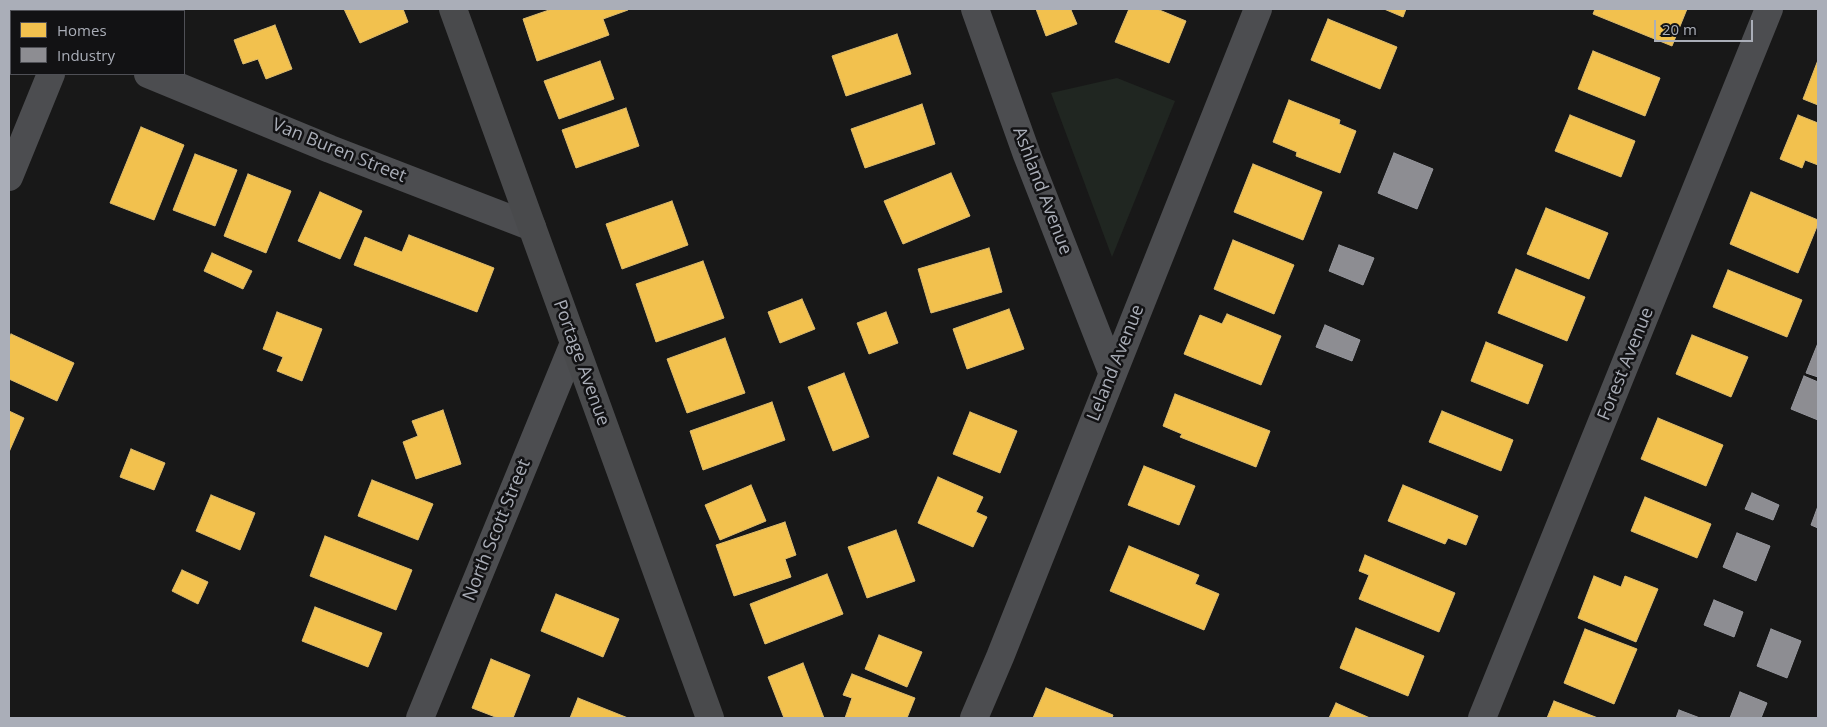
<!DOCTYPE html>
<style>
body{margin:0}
#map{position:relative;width:1827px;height:727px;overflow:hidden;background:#181818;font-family:"Open Sans",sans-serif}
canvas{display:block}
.frame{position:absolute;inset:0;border:10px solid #aaaeb8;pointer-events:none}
.legend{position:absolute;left:10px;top:10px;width:175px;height:65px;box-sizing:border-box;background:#121214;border:1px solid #4f5056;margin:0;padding:6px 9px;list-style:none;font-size:15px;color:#aaaeb8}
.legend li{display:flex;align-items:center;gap:10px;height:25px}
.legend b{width:25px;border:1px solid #4f5056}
.scale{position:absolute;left:1654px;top:20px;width:99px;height:22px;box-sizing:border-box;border:2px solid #aaaeb8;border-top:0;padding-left:6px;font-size:15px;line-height:18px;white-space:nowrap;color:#aaaeb8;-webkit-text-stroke:4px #121214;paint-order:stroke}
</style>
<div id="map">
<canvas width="1827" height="727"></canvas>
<div class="frame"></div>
<ul class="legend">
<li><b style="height:14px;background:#f2c14e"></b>Homes</li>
<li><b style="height:14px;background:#8d8d92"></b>Industry</li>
</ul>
<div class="scale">20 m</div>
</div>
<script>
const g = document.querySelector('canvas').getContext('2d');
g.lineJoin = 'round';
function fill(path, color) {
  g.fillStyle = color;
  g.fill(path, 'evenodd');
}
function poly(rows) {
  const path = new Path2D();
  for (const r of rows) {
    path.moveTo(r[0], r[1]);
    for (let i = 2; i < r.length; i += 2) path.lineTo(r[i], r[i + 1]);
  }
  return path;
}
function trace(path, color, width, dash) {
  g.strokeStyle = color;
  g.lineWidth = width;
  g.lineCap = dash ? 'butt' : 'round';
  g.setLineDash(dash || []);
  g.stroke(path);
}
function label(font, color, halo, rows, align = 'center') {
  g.font = font + ' "Open Sans",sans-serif';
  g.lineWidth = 5;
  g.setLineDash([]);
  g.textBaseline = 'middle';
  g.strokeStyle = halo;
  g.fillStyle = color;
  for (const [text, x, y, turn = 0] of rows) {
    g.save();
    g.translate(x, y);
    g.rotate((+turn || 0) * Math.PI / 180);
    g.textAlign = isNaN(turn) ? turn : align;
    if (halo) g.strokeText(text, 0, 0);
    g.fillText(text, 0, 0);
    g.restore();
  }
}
fill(poly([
 [1117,78,1175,101,1112,257,1051,93]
]), '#202621');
const homes = poly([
 [129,9,165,9,164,11,135,11,129,9],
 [344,9,403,9,408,22,360,43,344,9],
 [552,9,628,9,628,10,603,19,609,35,537,61,523,19,552,9],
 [1036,9,1073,9,1071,10,1077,24,1046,36,1036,9],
 [1129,9,1157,9,1186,21,1169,63,1115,42,1129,9],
 [1384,9,1406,9,1403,17,1384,9],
 [1595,9,1687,9,1672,46,1593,14,1595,9],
 [1328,19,1397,47,1380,89,1311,60,1328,19],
 [275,25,292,69,266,79,258,59,243,64,234,40,275,25],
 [897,34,911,74,846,96,832,56,897,34],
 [1593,51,1660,78,1645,116,1578,89,1593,51],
 [1818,60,1818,105,1803,99,1818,60],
 [600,61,614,99,559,119,544,81,600,61],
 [1289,100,1340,120,1339,124,1356,131,1340,173,1296,156,1297,152,1273,142,1289,100],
 [922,104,935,144,865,168,851,129,922,104],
 [626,108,639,146,576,168,562,130,626,108],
 [1570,115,1635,141,1621,177,1555,151,1570,115],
 [1798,115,1818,123,1818,165,1805,160,1802,168,1780,159,1798,115],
 [141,127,184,145,154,220,110,203,141,127],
 [195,154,237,170,215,226,173,210,195,154],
 [1253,164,1322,192,1303,240,1234,212,1253,164],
 [951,173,970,216,903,244,884,201,951,173],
 [248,174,291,191,266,253,224,236,248,174],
 [320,192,362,211,340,259,298,241,320,192],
 [1751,192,1818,220,1818,224,1798,273,1730,244,1751,192],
 [672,201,688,245,622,269,606,224,672,201],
 [1546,208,1608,233,1589,279,1527,254,1546,208],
 [409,235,494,268,477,312,354,265,365,237,402,252,409,235],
 [1233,240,1294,265,1274,314,1214,289,1233,240],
 [989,248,1002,292,931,313,918,269,989,248],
 [212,253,252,271,243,289,204,271,212,253],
 [703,261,724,318,656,342,636,284,703,261],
 [1516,269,1585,297,1567,341,1498,313,1516,269],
 [1728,270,1802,300,1787,337,1713,307,1728,270],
 [802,299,815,329,780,343,768,312,802,299],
 [1009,309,1024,349,967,369,953,329,1009,309],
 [277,312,322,329,302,381,277,371,283,357,263,349,277,312],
 [886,312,898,343,869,354,857,323,886,312],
 [1227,314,1281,336,1261,385,1184,354,1200,315,1222,324,1227,314],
 [11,334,74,363,57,401,9,379,9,338,11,334],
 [1692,335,1748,357,1731,397,1676,374,1692,335],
 [725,338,745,393,687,413,667,359,725,338],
 [1486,342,1543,365,1528,404,1471,381,1486,342],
 [844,373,869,437,833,451,808,387,844,373],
 [1175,394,1270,431,1256,467,1180,437,1182,434,1163,426,1175,394],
 [772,402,785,440,703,470,690,431,772,402],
 [443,410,461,464,416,479,403,442,418,436,412,421,443,410],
 [9,411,24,418,9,452,9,411],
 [1442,411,1513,440,1501,471,1429,442,1442,411],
 [970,412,1017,431,1000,473,953,454,970,412],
 [1658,418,1723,445,1706,486,1641,459,1658,418],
 [131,449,165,463,154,490,120,477,131,449],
 [1144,466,1195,486,1179,525,1128,505,1144,466],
 [938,477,983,497,976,512,987,517,973,547,918,523,938,477],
 [372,480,433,504,418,540,358,516,372,480],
 [751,485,766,521,720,540,705,505,751,485],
 [1403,485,1478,516,1466,545,1448,538,1445,544,1388,521,1403,485],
 [211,495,255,513,240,550,196,531,211,495],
 [1645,497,1711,524,1697,558,1631,531,1645,497],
 [785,522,796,555,785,559,791,577,734,596,716,545,785,522],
 [896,530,915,581,867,598,848,547,896,530],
 [325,536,412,570,396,610,310,576,325,536],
 [1129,546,1199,575,1195,584,1219,594,1204,630,1110,591,1129,546],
 [1365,555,1455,593,1439,632,1359,599,1369,575,1359,571,1365,555],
 [182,570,208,582,198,604,172,591,182,570],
 [827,574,843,614,765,644,750,604,827,574],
 [1594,576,1621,587,1625,576,1658,589,1636,642,1578,618,1594,576],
 [556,594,619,619,603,657,541,631,556,594],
 [315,607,382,633,368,667,302,641,315,607],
 [1356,628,1424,656,1408,696,1340,668,1356,628],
 [1585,629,1637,649,1614,704,1564,683,1585,629],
 [879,635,922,652,907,687,865,669,879,635],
 [491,659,530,675,513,718,498,718,472,708,491,659],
 [803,663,824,718,784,718,768,677,803,663],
 [852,674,915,698,907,718,845,718,852,698,843,695,852,674],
 [1046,688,1113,715,1112,718,1033,718,1046,688],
 [578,698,628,718,570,718,578,698],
 [1554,701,1598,718,1547,718,1554,701],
 [1336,703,1370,718,1329,718,1336,703]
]);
fill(homes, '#f2c14e');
trace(homes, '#dcbb6e', 1);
const industry = poly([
 [1394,153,1433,169,1417,209,1378,193,1394,153],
 [1339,245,1374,258,1363,285,1329,271,1339,245],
 [1325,325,1360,340,1352,361,1316,347,1325,325],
 [1818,343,1818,377,1806,373,1818,343],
 [1804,376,1818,382,1818,420,1791,409,1804,376],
 [1752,493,1779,505,1773,520,1745,509,1752,493],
 [1818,506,1818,528,1811,525,1818,506],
 [1737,533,1770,546,1756,581,1723,567,1737,533],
 [1714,600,1743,612,1734,637,1704,625,1714,600],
 [1771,629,1801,641,1787,678,1757,666,1771,629],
 [1740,692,1767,703,1761,718,1730,718,1740,692],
 [1679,710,1700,718,1676,718,1679,710]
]);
fill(industry, '#8d8d92');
trace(industry, '#96979d', 1);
trace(poly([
 [975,9,1027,155,1112,372],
 [76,11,77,9],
 [9,19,11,20],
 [148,74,330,149,532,227],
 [9,177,51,74],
 [420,718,574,343],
 [974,718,1000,657,1258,9],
 [1482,718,1769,9]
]), '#4c4d50', 28);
trace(poly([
 [453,9,710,718]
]), '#494a4c', 28);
label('18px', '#aaaeb8', '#121214', [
 ["Van Buren Street",339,151,22],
 ["Ashland Avenue",1042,191,69],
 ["Portage Avenue",581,363,70],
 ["Leland Avenue",1116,363,-68],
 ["Forest Avenue",1626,364,-68],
 ["North Scott Street",497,530,-68]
]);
</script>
